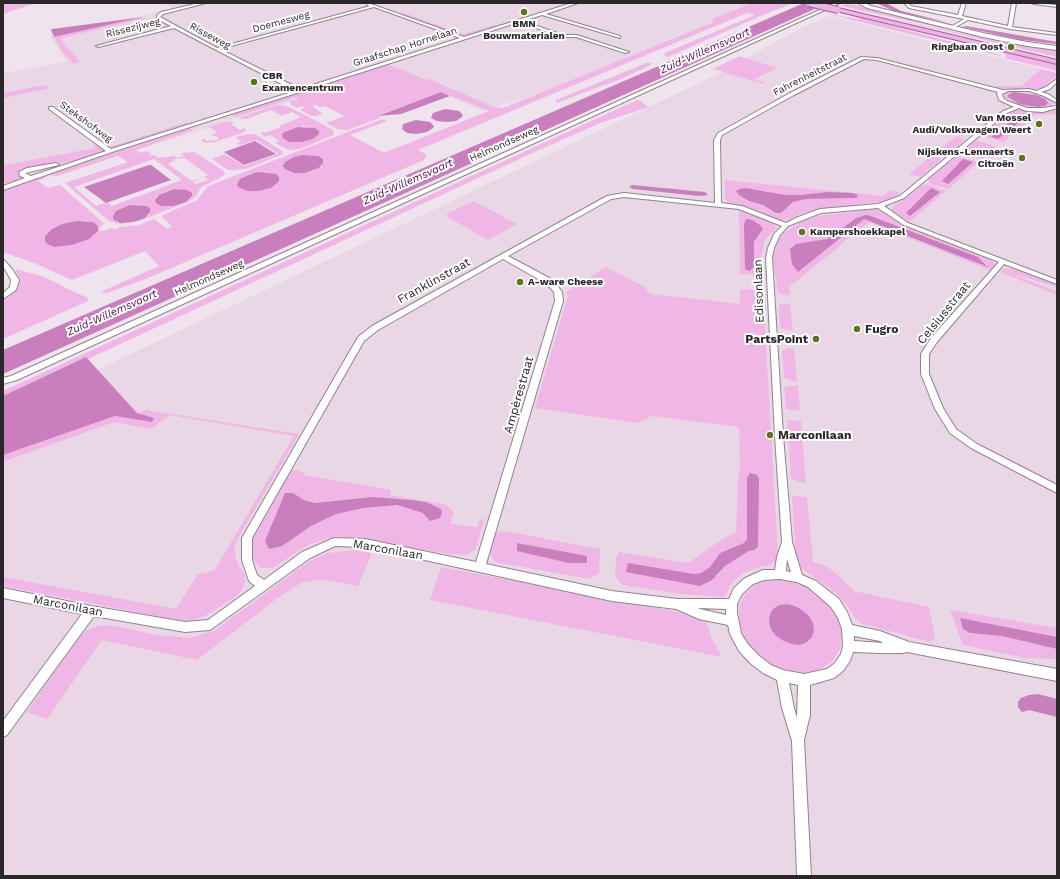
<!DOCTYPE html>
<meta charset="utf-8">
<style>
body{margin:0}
#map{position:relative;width:1060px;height:879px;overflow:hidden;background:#efe3ed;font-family:"Work Sans",sans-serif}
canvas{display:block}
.frame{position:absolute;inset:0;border:4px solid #2b262a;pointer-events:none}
</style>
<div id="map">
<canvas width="1060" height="879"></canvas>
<div class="frame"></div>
</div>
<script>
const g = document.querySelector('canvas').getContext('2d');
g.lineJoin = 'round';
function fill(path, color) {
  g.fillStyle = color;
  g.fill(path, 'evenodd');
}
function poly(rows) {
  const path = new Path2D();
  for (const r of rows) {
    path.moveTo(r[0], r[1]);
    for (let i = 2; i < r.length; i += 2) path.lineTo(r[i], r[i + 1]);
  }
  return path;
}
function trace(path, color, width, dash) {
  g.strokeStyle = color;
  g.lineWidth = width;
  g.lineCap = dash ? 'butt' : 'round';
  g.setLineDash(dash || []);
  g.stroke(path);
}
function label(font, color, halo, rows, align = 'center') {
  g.font = font + ' "Work Sans",sans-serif';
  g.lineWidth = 4;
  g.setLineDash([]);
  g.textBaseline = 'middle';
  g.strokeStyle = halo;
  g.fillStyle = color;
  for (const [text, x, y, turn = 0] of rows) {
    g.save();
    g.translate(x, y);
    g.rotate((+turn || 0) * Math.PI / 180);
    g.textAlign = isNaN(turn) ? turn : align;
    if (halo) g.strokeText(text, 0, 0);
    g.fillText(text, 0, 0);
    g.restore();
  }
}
fill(poly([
 [163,3,756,3,765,5,582,80,483,111,391,71,8,190,3,185,3,73,67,62,50,36,173,9],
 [830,16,1057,73,1057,876,3,876,3,415,716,75,801,28]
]), '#ead7e6');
fill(poly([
 [3,3,36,3,3,14],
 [752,3,794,3,765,14,668,57,663,55,667,52,755,15,747,13,418,150,427,155,424,160,148,278,107,293,100,292,159,266,145,251,72,280,34,263,3,252,3,188,39,177,46,177,38,181,48,188,60,185,105,224,100,226,99,231,107,230,108,228,117,229,119,227,139,225,154,219,167,229,172,226,161,216,197,200,208,186,353,130,383,119,387,121,350,135,384,153,489,111,441,92,379,115,380,118,347,130,337,129,326,123,345,116,325,106,320,107,316,105,312,106,323,114,316,116,312,116,300,110,304,108,302,106,297,108,290,104,291,101,298,99,297,97,235,117,233,115,234,113,387,64,427,80,429,79,494,107,503,108,714,22,712,19],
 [308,155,322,158,322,166,316,170,305,173,294,173,285,169,288,160],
 [251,173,269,189,252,191,240,188,243,177],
 [77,221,88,221,94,235,76,244,58,247,52,246,45,237,55,227],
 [847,4,863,6,878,11,1024,44,1010,43,841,6],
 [404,13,463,34,493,25,497,26,461,37,399,14],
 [824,13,863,20,843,13,1001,55,1000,56],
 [868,13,1015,45,1057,49,1057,57],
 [855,15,1057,64,1057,71,1005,58,1006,55,1003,53],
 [142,17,146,18,61,38,64,44,80,62,74,64,62,52,54,37],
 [739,56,777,68,755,79,765,83,763,84,713,69],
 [646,63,651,63,651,65,621,79,556,103,556,100],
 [1041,69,1057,73,1057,76,1041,89,1035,90,993,88,1000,86,1021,86],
 [44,85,50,88,3,98,3,93],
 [1012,91,1036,94,1048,98,1053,104,1048,108,1042,108,1027,107,1015,104,1004,97,1005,93],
 [1020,92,1031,93,1048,103,1043,106,1027,106,1017,103,1008,98,1010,93],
 [637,100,640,101,649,107,600,123,530,154,88,359,86,357,3,396,3,391],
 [277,105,287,106,311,118,308,119,313,119,333,130,334,135,300,149,289,150,275,143,279,141,270,135,265,137,260,133,262,132,265,133,281,127,279,126,301,117,292,112,282,116,271,110,246,119,239,118],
 [304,126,316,129,301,142,285,140,284,132,291,129],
 [1018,108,1037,111,1057,110,1057,114,1035,115,1003,142,986,137,983,135],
 [187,122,188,125,184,126,116,148,110,147],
 [224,122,235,122,231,124,240,130,245,128,246,130,242,133,215,142,206,143,201,141,201,140,205,138,204,139,207,141,217,140,218,137,211,135,217,132,209,127],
 [190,128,194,130,136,150,141,153,147,151,151,154,148,156,153,155,159,158,174,156,177,158,184,156,181,153,194,152,224,171,225,174,220,178,201,187,196,196,190,201,139,221,120,224,109,221,65,183,128,162,118,156,57,176,52,175,54,172],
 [184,158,208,175,201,178,205,177,208,180,196,184,193,182,201,179,192,181,168,164,175,160,174,159],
 [154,159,182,180,112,206,109,203,104,203,96,206,74,187],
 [179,189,191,198,186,202,174,206,159,205,155,198,157,197,167,191],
 [118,210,150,213,145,218,130,222,113,216],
 [247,134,255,134,281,150,283,154,246,169,237,170,228,170,212,159,225,154,244,166,278,154,256,140,240,145,237,143,241,141,235,137],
 [957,136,965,140,948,154,937,151],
 [975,141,979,141,997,147,982,159,966,154,963,152],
 [99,145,104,149,104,151,75,161,24,169,19,175,21,179,3,184,3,162,5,165,95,148,93,146],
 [933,155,941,158,940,160,920,177,909,174],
 [957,156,979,162,948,189,930,184,928,180],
 [725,180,883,196,890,190,901,193,891,199,880,202,819,209,799,214,788,220,780,220,746,206,728,203,725,198],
 [760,190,784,195,856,198,806,199,793,202,781,213,776,213,763,205,749,201],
 [922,185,929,185,946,191,909,222,891,210,895,204,905,199],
 [473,201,517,224,488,240,446,216,448,213],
 [739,209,773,222,776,228,765,240,761,258,762,274,756,275,740,274],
 [745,221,762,232,754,242,754,267,752,270,745,267],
 [874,209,887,213,900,224,911,228,987,258,997,265,994,272,869,222,789,287,790,296,778,293,773,260,777,243,784,233,801,222,819,216],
 [861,216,871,216,978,257,987,264,987,266,864,219,798,272,796,244,827,239,836,233,856,218],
 [606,267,643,286,651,294,740,304,740,289,763,291,778,557,776,561,770,565,759,567,743,573,731,584,725,597,680,594,622,585,615,576,616,558,619,552,688,563,724,538,736,533,738,480,740,468,739,427,651,416,638,423,535,408,568,296,566,292],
 [747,478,754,550,749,551,725,566,717,576,626,572,628,563,694,574,701,573,710,567,720,553,744,543,747,539],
 [1006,268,1021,270,1057,284,1057,287,1013,274,1057,292,1057,295,1000,272],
 [15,269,42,276,57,283,66,288,88,298,88,301,3,339,3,300,8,297,18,287,19,279],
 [783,303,790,304,793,331,783,329,780,326,779,305],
 [787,348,794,349,797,382,784,378,782,351],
 [790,386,798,386,800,411,786,409,784,387],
 [146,410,299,434,238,538,235,546,235,556,238,564,245,575,245,581,242,590,235,597,207,615,190,621,172,619,3,586,3,577,176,609,198,574,214,571,294,436,170,415,151,429,114,422,3,462,3,455,115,416,152,421,154,418,138,413],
 [787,420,801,421,806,484,791,479],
 [296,470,305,473,305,475,391,490,390,495,447,505,454,512,450,524,477,527,481,518,484,521,475,550,466,555,450,554,336,536,308,545,273,568,260,568,252,558,249,545,288,474,292,471],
 [293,493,304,500,315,503,372,497,426,502,423,513,397,505,364,508,336,514,311,526,282,546],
 [792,496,807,497,813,562,826,566,837,574,854,591,929,607,935,638,930,642,863,624,855,618,846,604,836,593,805,571,798,564,796,561],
 [504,531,600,549,599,573,589,579,495,562,490,553,496,532],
 [357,550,372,553,358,586,320,579,301,583,275,600,197,660,102,640,47,719,27,712,78,638,87,630,99,626,111,625,156,635,189,638,214,631,308,562,327,553],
 [441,567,677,612,707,622,711,637,722,657,430,600],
 [768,580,784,580,800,584,816,593,829,604,838,619,842,634,840,649,833,661,821,669,804,673,787,670,769,663,755,651,744,637,739,621,739,607,745,594,755,585],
 [787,604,795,606,809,616,773,609,779,605],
 [950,610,1057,628,1057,637,960,619,970,633,1002,636,1057,649,1057,659,1024,658,963,645]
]), '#f0b7e6');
fill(poly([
 [804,3,828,3,3,374,3,350],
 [876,3,886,3,901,11,951,23,896,12],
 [143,17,54,37,51,30,52,29],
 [966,26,1057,42,1057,44,1022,40,963,27],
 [441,92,450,96,401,114,378,116],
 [1013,92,1036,95,1045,99,1048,103,1045,106,1037,107,1019,104,1008,97,1008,95],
 [445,109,459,111,463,115,462,117,456,121,446,122,437,121,431,118,433,113],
 [1020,114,1025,114,1027,116,998,139,991,137],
 [416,120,430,122,434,126,433,128,427,132,416,134,407,133,402,129,403,124],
 [298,127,315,128,319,131,319,134,313,139,301,142,289,142,283,138,282,135,284,132],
 [255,141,276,154,244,165,224,152],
 [303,155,318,156,323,159,323,163,319,168,305,173,294,173,285,169,283,166,285,162,294,157],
 [963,159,973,162,948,184,942,181],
 [149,165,151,165,171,180,106,203,84,187],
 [258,172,276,174,279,177,279,181,271,188,259,191,247,191,238,187,237,184,240,179,248,175],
 [632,185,705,192,708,195,699,196,633,189,629,187],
 [746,188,785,195,801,195,828,192,853,193,858,195,856,198,806,199,793,202,781,213,776,213,763,205,749,201,739,195,736,191,740,189],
 [931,188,940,192,910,216,906,213],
 [174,189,187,190,192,193,192,196,186,202,174,206,161,206,156,203,155,200,159,195],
 [130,205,146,206,150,208,150,212,145,218,133,222,120,223,113,219,113,216,116,211],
 [866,215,871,216,978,257,988,267,864,219,798,272,792,264,790,249,796,244,827,239,836,233,856,218],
 [747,219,752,220,760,225,763,229,754,242,754,267,750,271,745,269,745,267,744,225,745,221],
 [77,221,93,222,98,226,98,231,89,239,72,245,55,247,47,244,45,241,45,236,52,229,62,224],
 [86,357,137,413,154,418,152,422,115,416,3,455,3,396],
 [750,473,757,475,759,479,758,547,754,550,749,551,725,566,712,580,700,586,626,572,628,563,694,574,701,573,710,567,720,553,744,543,747,539,747,478],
 [285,493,293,493,304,500,315,503,372,497,411,500,426,502,441,509,442,513,440,518,430,521,423,513,397,505,364,508,336,514,311,526,282,546,269,549,265,541],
 [517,543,587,556,587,563,569,563,517,551],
 [787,604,795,606,802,610,809,616,813,623,814,630,812,637,807,642,800,645,792,644,784,641,776,636,771,629,769,622,770,614,773,609,779,605],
 [960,618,1057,637,1057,649,1002,636,970,633,963,629],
 [1038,694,1057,699,1057,717,1029,710,1022,712,1018,707,1018,702,1021,698,1029,695]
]), '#c97ebd');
const street = poly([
 [199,3,206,3,163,14,160,17,217,48,370,6,367,5,368,3,464,37,572,3,578,3,546,14,620,36,620,38,542,15,523,21,563,35,577,35,629,52,625,53,576,37,562,37,519,22,112,152,3,190,3,186,25,178,20,176,19,172,27,168,56,163,59,165,25,173,31,176,106,151,49,109,49,107,53,107,111,149,295,91,174,28,98,47,96,46,171,26,157,19,157,15,161,12,199,3],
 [374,7,460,38,300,89,220,49,374,7],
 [835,3,840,3,17,380,3,384,3,378,11,376,835,3],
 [904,3,908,3,911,6,958,15,962,3,966,3,962,16,1008,26,1012,3,1016,3,1012,27,1057,33,1057,35,1010,29,968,20,952,29,951,27,964,19,909,8,904,3],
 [1032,3,1057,5,1057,7,1034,4,1032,3],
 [861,57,877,58,1003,90,1029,89,1036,91,1046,87,1057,79,1057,82,1050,89,1041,92,1048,94,1057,100,1057,103,1044,96,1029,91,1008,91,1002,94,1003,98,1007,101,1027,108,1043,108,1057,106,1057,108,1043,112,1026,111,1019,108,1007,113,904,198,884,206,908,223,1057,280,1057,284,1004,264,937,342,929,354,929,374,943,408,956,429,977,444,1057,485,1057,493,971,448,950,433,935,409,921,374,921,354,931,338,999,262,904,225,878,208,821,213,788,226,780,235,774,248,772,258,783,436,792,542,802,575,816,581,839,599,847,612,852,625,880,631,909,642,1057,669,1057,681,907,652,903,653,881,653,853,652,850,661,843,671,834,678,810,685,810,715,804,740,811,876,797,876,792,741,782,708,777,680,763,673,750,663,739,651,730,634,728,625,699,619,676,609,612,601,365,547,335,546,310,558,210,630,185,632,94,616,7,735,3,737,3,721,82,614,3,598,3,588,91,606,185,622,208,620,255,586,249,581,242,560,242,538,358,337,372,326,607,196,624,193,715,203,714,140,718,133,790,93,861,57],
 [864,59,877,60,998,92,997,93,999,100,1014,107,1003,111,900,196,878,204,820,209,798,217,786,223,742,206,721,203,720,140,722,135,794,95,864,59],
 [624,197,739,209,782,226,774,234,768,248,766,258,775,436,782,542,777,557,775,570,763,570,745,578,734,588,729,599,677,599,612,591,486,564,563,301,562,292,553,280,508,256,611,199,624,197],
 [503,259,547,284,554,292,555,301,476,562,365,539,334,538,302,552,264,580,257,575,252,560,252,538,364,341,378,330,503,259],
 [787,559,791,572,786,571,787,559],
 [780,579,797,582,808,587,831,607,838,618,842,629,843,646,841,654,835,663,827,669,804,674,783,670,771,665,758,655,747,643,741,633,737,613,737,604,742,594,753,584,764,580,780,579],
 [698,608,726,609,726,615,700,609,698,608],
 [854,636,880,641,883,643,854,641,854,636],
 [789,683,798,685,797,718,794,708,789,683],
 [3,260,5,261,12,269,19,280,16,290,3,299,3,293,10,287,11,280,3,266,3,260]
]);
const secondary = poly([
 [858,3,865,3,871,6,983,33,1027,42,1057,46,1057,50,1027,46,983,37,867,8,858,3]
]);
const primary = poly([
 [838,8,1057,60,1057,64,836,11,836,9,838,8]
]);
trace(street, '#8f848d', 2);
trace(secondary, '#8f848d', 2);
trace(primary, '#a36098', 2);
fill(street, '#fff');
fill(secondary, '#fff');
fill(primary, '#eeb3e5');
const primaryBridge = poly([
 [809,3,838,10]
]);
trace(primaryBridge, '#a36098', 8, []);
trace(primaryBridge, '#eeb3e5', 6);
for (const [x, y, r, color] of [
 [524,12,4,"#5d7222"],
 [1011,47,4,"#5d7222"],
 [254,82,4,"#5d7222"],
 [1039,124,4,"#5d7222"],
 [1022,158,4,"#5d7222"],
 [802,232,4,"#5d7222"],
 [520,282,4,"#5d7222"],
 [857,329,4,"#5d7222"],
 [816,339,4,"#5d7222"],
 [770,435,4,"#5d7222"]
]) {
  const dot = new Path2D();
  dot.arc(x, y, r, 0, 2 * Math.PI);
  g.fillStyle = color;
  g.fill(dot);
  trace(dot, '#fff', 1.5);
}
label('10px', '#2b262a', '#fff', [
 ["Doemesweg",281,22,-15],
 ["Rissezijweg",133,28,-14],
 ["Risseweg",210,36,28],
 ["Graafschap Hornelaan",405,47,-18],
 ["Fahrenheitstraat",810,75,-27],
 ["Stekshofweg",86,122,36],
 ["Helmondseweg",504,144,-24],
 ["Helmondseweg",209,278,-24]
]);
label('bold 10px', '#2b262a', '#fff', [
 ["BMN",524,24,"center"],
 ["Bouwmaterialen",524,36,"center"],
 ["Ringbaan Oost",1003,47],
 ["CBR",262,76,"left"],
 ["Examencentrum",262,88,"left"],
 ["Van Mossel",1031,118],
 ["Audi/Volkswagen Weert",1031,130],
 ["Nijskens-Lennaerts",1014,152],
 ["Citroën",1014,164],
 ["Kampershoekkapel",810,232,"left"],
 ["A-ware Cheese",528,282,"left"]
], 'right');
label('italic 11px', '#4e0847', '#fff', [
 ["Zuid-Willemsvaart",705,51,-24],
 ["Zuid-Willemsvaart",408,182,-24],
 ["Zuid-Willemsvaart",112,313,-24]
]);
label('12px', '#2b262a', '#fff', [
 ["Franklinstraat",434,281,-29],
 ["Edisonlaan",759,291,-92],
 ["Celsiusstraat",944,313,-51],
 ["Ampèrestraat",519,395,-74],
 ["Marconilaan",388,550,10],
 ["Marconilaan",68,606,11]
]);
label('bold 12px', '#2b262a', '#fff', [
 ["Fugro",865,329],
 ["PartsPoint",808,339,"right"],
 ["Marconilaan",778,435]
], 'left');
</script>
